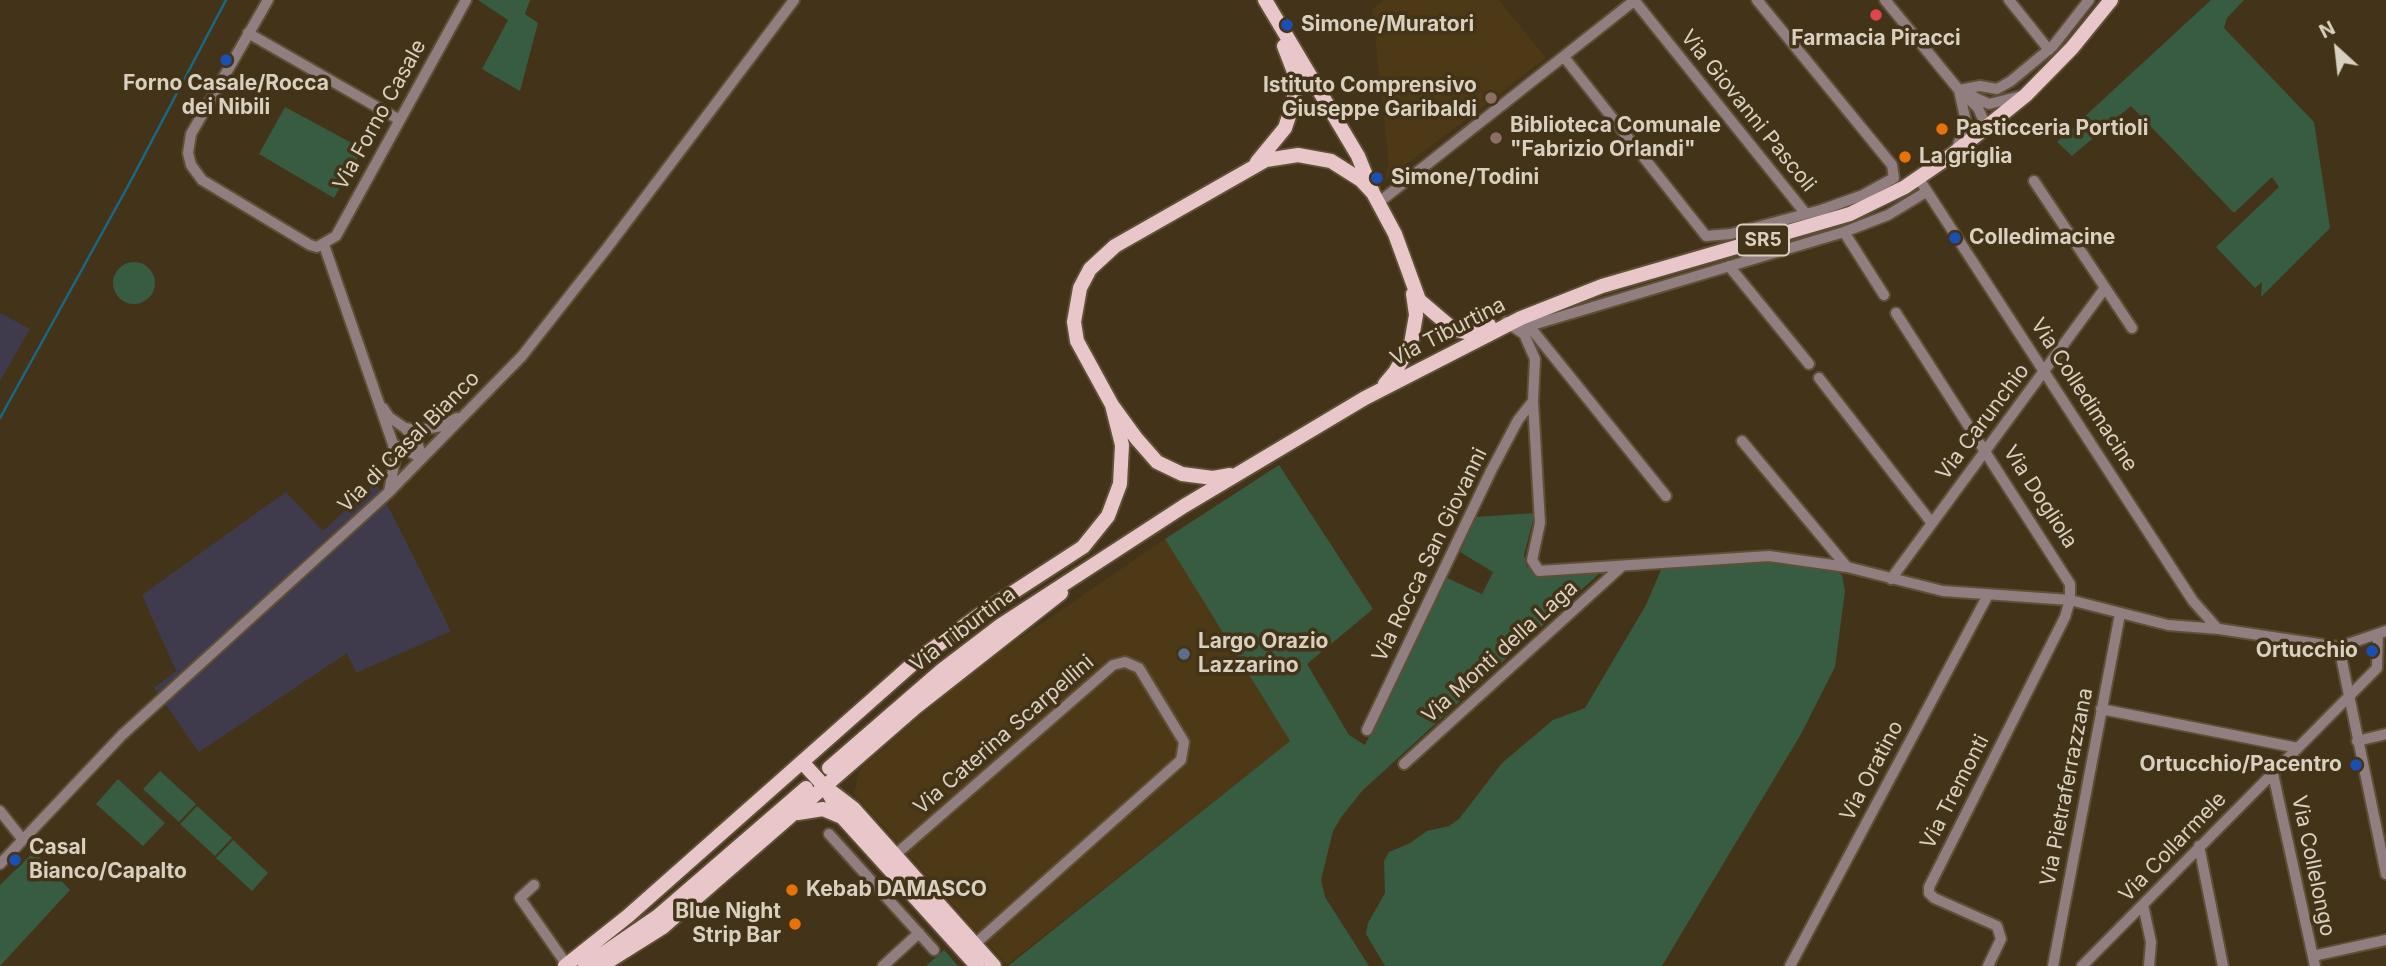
<!DOCTYPE html>
<style>
body{margin:0}
#map{position:relative;width:2386px;height:966px;overflow:hidden;background:#433318;font-family:Inter,sans-serif}
canvas{display:block}
.north{position:absolute;left:2302px;top:14px;width:70px;height:70px;-webkit-text-stroke:5px #433318;paint-order:stroke;rotate:333deg;font-size:19px;font-weight:700;line-height:28px;text-align:center;color:#d9d0c0}
.north::after{content:'';display:block;margin:auto;width:24px;height:32px;background:#d9d0c0;clip-path:polygon(50% 0,100% 100%,50% 72%,0 100%)}
</style>
<div id="map">
<canvas width="2386" height="966"></canvas>
<div class="north">N</div>
</div>
<script>
const g = document.querySelector('canvas').getContext('2d');
g.lineJoin = 'round';
function fill(path, color) {
  g.fillStyle = color;
  g.fill(path, 'evenodd');
}
function poly(rows) {
  const path = new Path2D();
  for (const r of rows) {
    if (r.length === 3) {
      path.moveTo(r[0] + r[2], r[1]);
      path.arc(r[0], r[1], r[2], 0, 2 * Math.PI);
      continue;
    }
    path.moveTo(r[0], r[1]);
    for (let i = 2; i < r.length; i += 2) path.lineTo(r[i], r[i + 1]);
  }
  return path;
}
function trace(path, color, width, dash) {
  g.strokeStyle = color;
  g.lineWidth = width;
  g.lineCap = dash ? 'butt' : 'round';
  g.setLineDash(dash || []);
  g.stroke(path);
}
function label(font, color, halo, rows, align = 'center') {
  g.font = font + ' Inter,sans-serif';
  g.lineWidth = 7;
  g.setLineDash([]);
  g.textBaseline = 'middle';
  g.strokeStyle = halo;
  g.fillStyle = color;
  for (const [text, x, y, turn = 0] of rows) {
    g.save();
    g.translate(x, y);
    g.rotate((+turn || 0) * Math.PI / 180);
    g.textAlign = isNaN(turn) ? turn : align;
    if (halo) g.strokeText(text, 0, 0);
    g.fillText(text, 0, 0);
    g.restore();
  }
}
fill(poly([
 [1384,0,1499,0,1546,58,1384,182,1389,164,1372,9],
 [1165,539,1290,741,1007,965,854,794,859,770,972,671]
]), '#4d3916');
fill(poly([
 [0,313,30,329,0,381],
 [376,482,451,631,356,673,347,653,199,752,154,688,176,671,142,595,286,492,323,531]
]), '#403b4c');
fill(poly([
 [478,0,530,0,525,14,538,23,520,91,482,69,508,20],
 [2211,0,2244,0,2227,18,2224,28,2314,122,2330,228,2261,297,2262,282,2255,288,2216,247,2279,187,2272,177,2234,213,2131,106,2072,156,2057,142],
 [285,107,363,149,334,198,259,154],
 [134,283,21],
 [1279,465,1373,609,1307,664,1349,735,1365,745,1447,578,1482,594,1493,572,1460,552,1476,517,1535,513,1524,555,1527,567,1602,571,1362,791,1342,816,1333,831,1321,880,1325,897,1369,966,1008,966,1290,741,1165,539],
 [1772,559,1830,567,1842,575,1845,591,1835,667,1801,734,1662,966,1385,966,1366,934,1368,923,1385,893,1384,861,1389,852,1410,843,1427,831,1449,826,1459,819,1502,763,1553,720,1585,708,1646,605,1663,565],
 [160,771,196,804,179,822,143,789],
 [118,779,165,823,143,846,96,804],
 [197,806,232,838,215,856,180,824],
 [233,840,268,873,252,891,216,858],
 [34,852,70,890,0,966,0,885],
 [944,950,958,966,926,966]
]), '#375c42');
trace(poly([
 [0,418,128,186,226,0]
]), '#166987', 2.5);
const minor = poly([
 [268,0,191,134,188,153,191,165,202,180,310,245,317,247,336,236,466,0],
 [1634,0,1806,214],
 [1885,0,1959,90,1989,104,2021,96],
 [2009,0,2049,50],
 [248,33,398,119],
 [1564,57,1706,236,1731,234,1821,210,1863,195,1894,178,1892,165,1757,0],
 [1959,90,1980,86,1997,89,2011,81,2053,46,2089,0],
 [1968,98,1978,108,1987,128],
 [1957,148,1966,122,1959,90],
 [1919,179,2193,601,2217,628],
 [2034,181,2132,328],
 [1378,203,1635,0],
 [324,245,393,444,395,459,389,492],
 [1729,266,1809,364],
 [1884,295,1844,232,1888,215,1926,192],
 [1896,313,2070,584,2070,600,2065,617,1929,887,1929,893,1934,898,1997,926,2001,939,1988,966],
 [1525,321,1666,496],
 [1506,322,1524,334,1535,359,1533,401,1540,523,1532,560,1539,571,1769,556,1847,567,1943,591,2070,600,2168,625,2219,629,2339,647,2386,631],
 [1519,329,1844,232],
 [1819,378,1931,522],
 [383,408,389,417,405,428,417,442,422,458],
 [405,428,420,430,442,426,457,418],
 [1742,441,1847,567],
 [393,444,422,458],
 [1891,579,2105,288],
 [2339,647,2386,874],
 [2101,709,2298,748],
 [1367,730,1491,471,1518,420,1533,401],
 [2357,741,2386,734],
 [1404,764,1621,567],
 [2273,774,2315,966],
 [0,811,23,840],
 [829,834,934,950],
 [2199,846,2223,966],
 [895,855,1113,665,1125,662,1139,668,1184,742,1181,760,975,944],
 [0,864,122,735,389,492,522,356,607,248,794,0],
 [534,885,520,898,567,965],
 [2143,905,2151,942,2149,966],
 [2313,956,2386,940],
 [883,966,919,933],
 [1790,966,1988,595],
 [2053,966,2120,614],
 [2082,966,2377,668,2378,635]
]);
const major = poly([
 [1265,0,1358,156,1373,193,1395,234,1419,300,1453,329,1469,333,1489,325],
 [1257,162,1285,128,1294,101,1294,72,1284,46],
 [1385,384,1395,372,1411,344,1416,315,1413,294],
 [1230,475,1213,478,1182,474,1157,462,1136,438,1112,405,1077,341,1074,322,1080,288,1090,269,1115,246,1266,160,1298,155,1331,161,1361,180,1373,193],
 [802,762,825,787,843,818,977,966],
 [829,768,942,670,1001,625,1184,506,1365,398,1521,318,1602,286,1850,214,1905,187,1953,154,2026,95,2072,48,2111,0],
 [832,792,853,808,994,966],
 [798,813,823,809,842,817],
 [565,966,628,916,916,661,989,608,1083,547,1108,516,1120,484,1122,445,1112,405],
 [585,966,658,916,806,788],
 [601,966,663,927,916,707,1061,593]
]);
trace(minor, '#5e4f36', 14);
trace(major, '#5e4f36', 18);
trace(minor, '#907e80', 10);
trace(major, '#e9c6ca', 14);
for (const [x, y, r, color] of [
 [1876,15,7,"#e0444e"],
 [1287,25,7,"#1a4fb4"],
 [226,60,7,"#1a4fb4"],
 [1491,98,7,"#8d6e63"],
 [1942,129,7,"#e8710a"],
 [1496,138,7,"#8d6e63"],
 [1905,157,7,"#e8710a"],
 [1377,178,7,"#1a4fb4"],
 [1955,238,7,"#1a4fb4"],
 [2372,651,7,"#1a4fb4"],
 [1184,654,7,"#5c6f8a"],
 [2356,765,7,"#1a4fb4"],
 [15,860,7,"#1a4fb4"],
 [792,890,7,"#e8710a"],
 [795,924,7,"#e8710a"]
]) {
  const dot = new Path2D();
  dot.arc(x, y, r, 0, 2 * Math.PI);
  g.fillStyle = color;
  g.fill(dot);
  trace(dot, '#433318', 2.5);
}
for (const [x, y, w] of [
 [1763,240,52]
]) {
  const box = new Path2D();
  box.roundRect(x - w / 2, y - 15.5, w, 31, 5);
  g.fillStyle = '#433318';
  g.fill(box);
  trace(box, '#d9d0c0', 2);
}
label('bold 19px', '#d9d0c0', null, [
 ["SR5",1763,240]
]);
label('bold 21px', '#d9d0c0', '#433318', [
 ["Simone/Muratori",1301,25],
 ["Farmacia Piracci",1876,39,"center"],
 ["Forno Casale/Rocca",226,84,"center"],
 ["dei Nibili",226,108,"center"],
 ["Istituto Comprensivo",1477,86,"right"],
 ["Giuseppe Garibaldi",1477,110,"right"],
 ["Biblioteca Comunale",1510,126],
 ["\"Fabrizio Orlandi\"",1510,150],
 ["Pasticceria Portioli",1956,129],
 ["La griglia",1919,157],
 ["Simone/Todini",1391,178],
 ["Colledimacine",1969,238],
 ["Largo Orazio",1198,642],
 ["Lazzarino",1198,666],
 ["Ortucchio",2358,651,"right"],
 ["Ortucchio/Pacentro",2342,765,"right"],
 ["Casal",29,848],
 ["Bianco/Capalto",29,872],
 ["Kebab DAMASCO",806,890],
 ["Blue Night",781,912,"right"],
 ["Strip Bar",781,936,"right"]
], 'left');
label('21px', '#d9d0c0', '#433318', [
 ["Via Giovanni Pascoli",1748,111,51],
 ["Via Forno Casale",380,115,-61],
 ["Via Tiburtina",1448,332,-27],
 ["Via Colledimacine",2084,395,57],
 ["Via Carunchio",1983,422,-53],
 ["Via di Casal Bianco",409,442,-45],
 ["Via Dogliola",2040,497,57],
 ["Via Rocca San Giovanni",1430,555,-64],
 ["Via Tiburtina",963,630,-37],
 ["Via Monti della Laga",1500,652,-42],
 ["Via Caterina Scarpellini",1004,735,-41],
 ["Via Oratino",1872,771,-62],
 ["Via Pietraferrazzana",2067,787,-79],
 ["Via Tremonti",1955,792,-63],
 ["Via Collarmele",2173,847,-46],
 ["Via Collelongo",2313,866,78]
]);
</script>
